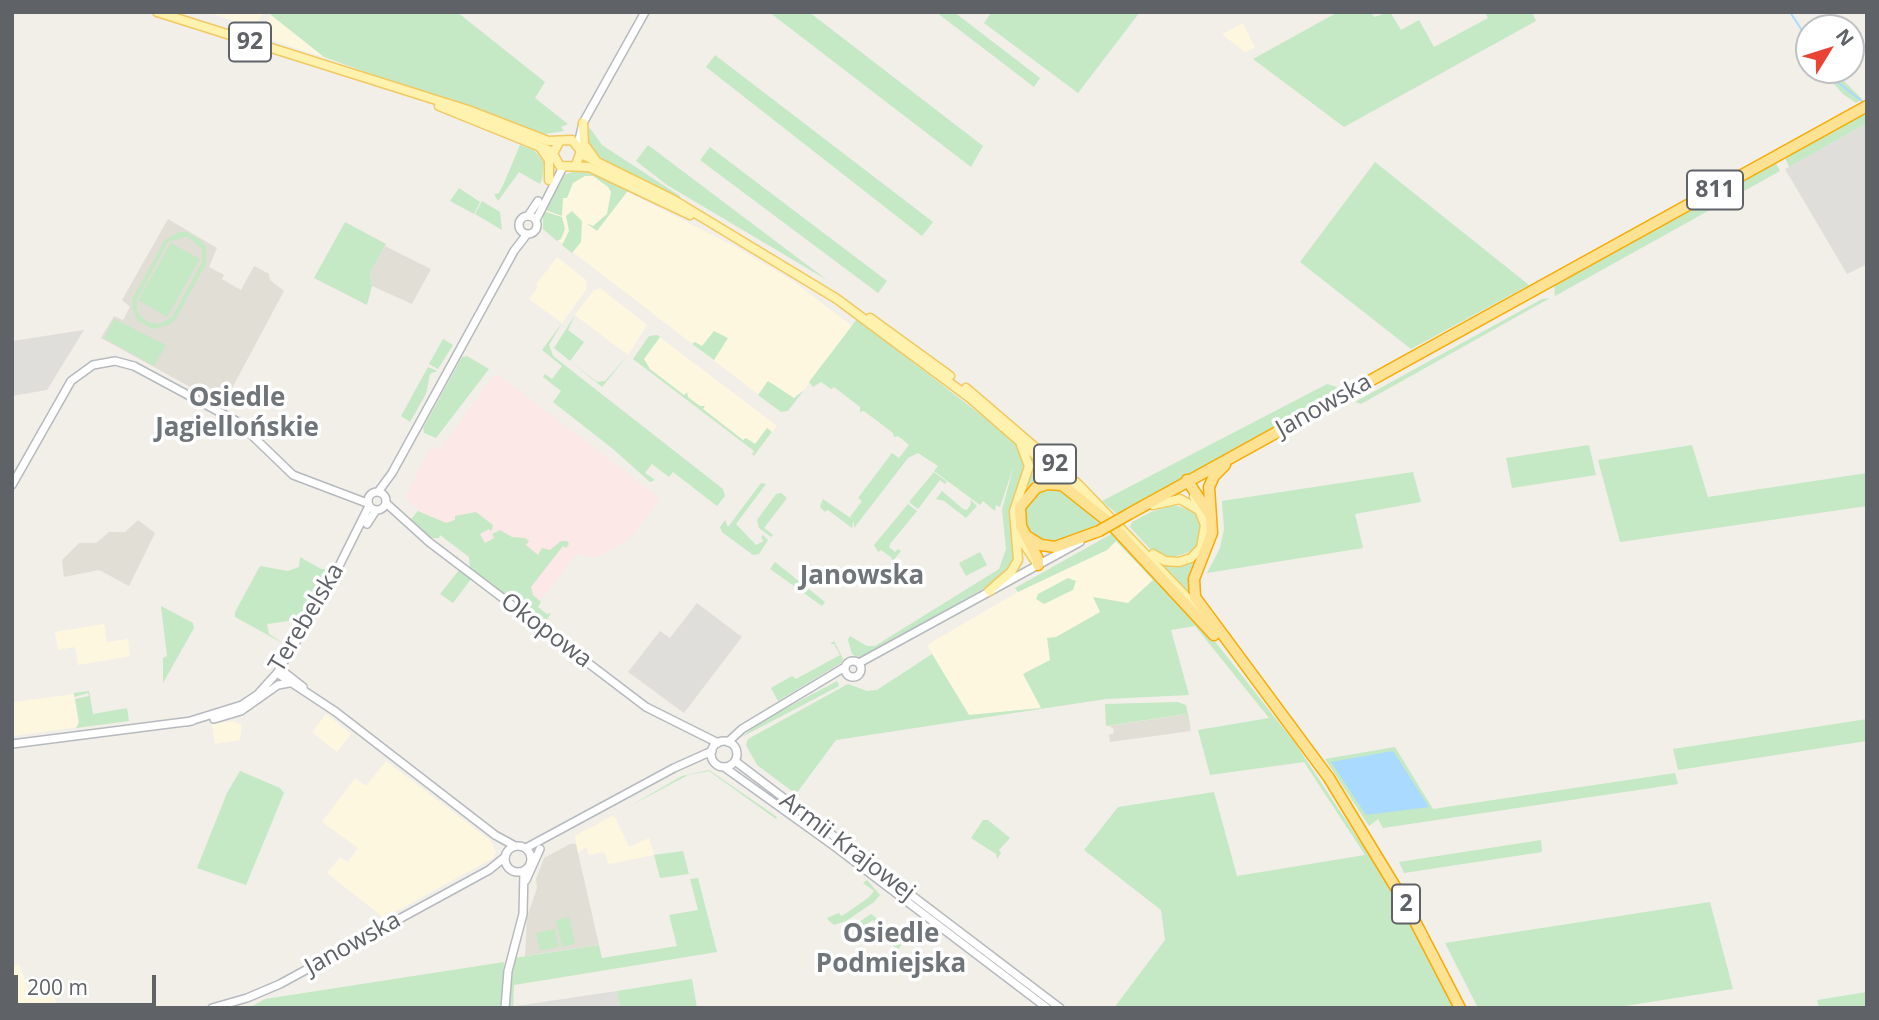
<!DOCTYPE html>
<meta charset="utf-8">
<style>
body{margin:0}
#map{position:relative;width:1879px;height:1020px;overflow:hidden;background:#f1efe8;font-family:"Open Sans",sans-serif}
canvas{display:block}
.frame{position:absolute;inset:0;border:14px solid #5f6368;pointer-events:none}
.north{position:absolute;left:1795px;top:14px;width:70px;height:70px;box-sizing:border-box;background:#fff;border:2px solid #bfc1c3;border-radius:50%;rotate:52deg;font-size:19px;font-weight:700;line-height:28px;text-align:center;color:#5f6368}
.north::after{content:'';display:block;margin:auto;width:24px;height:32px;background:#ea4335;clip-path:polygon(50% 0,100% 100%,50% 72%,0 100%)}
.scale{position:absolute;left:14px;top:975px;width:142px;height:32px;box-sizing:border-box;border:4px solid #5f6368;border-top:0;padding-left:9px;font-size:21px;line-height:24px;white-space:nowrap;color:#5f6368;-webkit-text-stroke:5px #fff;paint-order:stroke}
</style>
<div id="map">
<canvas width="1879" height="1020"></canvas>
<div class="frame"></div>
<div class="north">N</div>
<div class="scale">200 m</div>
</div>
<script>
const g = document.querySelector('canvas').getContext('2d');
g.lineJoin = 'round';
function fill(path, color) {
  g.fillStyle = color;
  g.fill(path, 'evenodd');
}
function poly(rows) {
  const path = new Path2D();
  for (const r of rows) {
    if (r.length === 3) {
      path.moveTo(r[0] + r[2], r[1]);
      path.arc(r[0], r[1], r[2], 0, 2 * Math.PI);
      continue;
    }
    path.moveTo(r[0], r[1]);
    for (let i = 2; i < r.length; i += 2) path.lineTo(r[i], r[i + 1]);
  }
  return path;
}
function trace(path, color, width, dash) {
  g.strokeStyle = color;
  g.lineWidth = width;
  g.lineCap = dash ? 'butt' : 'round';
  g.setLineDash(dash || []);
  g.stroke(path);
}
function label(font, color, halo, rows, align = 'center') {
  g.font = font + ' "Open Sans",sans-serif';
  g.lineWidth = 7;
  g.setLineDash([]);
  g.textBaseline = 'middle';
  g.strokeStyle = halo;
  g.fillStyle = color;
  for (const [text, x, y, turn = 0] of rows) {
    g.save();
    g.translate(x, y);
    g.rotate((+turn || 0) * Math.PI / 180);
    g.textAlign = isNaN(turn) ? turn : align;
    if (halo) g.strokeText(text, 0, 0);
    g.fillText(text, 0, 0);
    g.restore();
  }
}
fill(poly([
 [207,12,263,12,259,20,246,25],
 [271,15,324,57,258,36],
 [1243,23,1255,48,1245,52,1222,34],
 [588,172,734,246,793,281,852,326,788,411,781,412,543,229,543,211,551,198],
 [557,257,586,280,587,288,562,323,529,299,538,287,536,285],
 [600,288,647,325,628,355,575,315,594,290],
 [657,335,777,426,757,453,633,358],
 [1116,541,1153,580,1128,603,1093,598,1101,612,1056,637,1041,708,969,715,927,645,1018,592,1107,550],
 [104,624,107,642,128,639,130,656,78,665,75,647,58,650,55,632],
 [74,694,79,727,12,736,12,705,15,702],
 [326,714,351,734,337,752,312,732],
 [233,721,242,725,240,740,215,744,212,724],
 [386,761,491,841,496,852,493,858,384,918,327,873,340,857,348,862,358,848,322,822,355,778,366,786],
 [614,815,629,847,649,838,654,855,609,864,604,852,589,855,586,847,578,853,575,836],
 [19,964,29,991,49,983,58,1008,12,1008,12,966]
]), '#fef7e0');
fill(poly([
 [1867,123,1867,264,1847,274,1785,169],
 [84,330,47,390,12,396,12,341],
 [697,603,742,637,684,713,628,672,660,631,670,638],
 [617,991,620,1008,509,1008,509,1007]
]), '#e0deda');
fill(poly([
 [168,219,217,248,209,267,224,275,222,279,241,290,254,266,269,274,270,280,284,291,223,405,101,338,114,316,123,320,130,307,122,300],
 [385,246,431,269,412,304,372,286,370,273],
 [138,520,155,533,129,586,99,570,64,577,62,560,79,543,96,543,109,532,125,532],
 [1187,714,1191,731,1110,742,1109,735,1114,733,1113,728,1108,726],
 [570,844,576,844,599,945,525,956,527,917,537,888,536,879,544,858]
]), '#e1ded6');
fill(poly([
 [499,375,657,496,658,502,628,540,595,558,577,554,538,603,404,498,432,446,440,450,493,376]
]), '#fce8e6');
fill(poly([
 [272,12,457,12,545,82,535,98,568,124,561,127,564,131,539,135,324,57,271,15],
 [769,12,809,12,983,146,971,167],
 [936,12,954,12,1040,78,1034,87],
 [992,12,1140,12,1078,93,984,23],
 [1338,12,1371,12,1374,17,1390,12,1401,30,1419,20,1434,47,1488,18,1485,12,1532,12,1536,21,1344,127,1253,59],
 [715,55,933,222,922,236,706,67],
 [1821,70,1833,70,1862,99,1856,103,1843,94],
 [1867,109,1867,123,1789,167,1784,155],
 [590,128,602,145,680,196,678,200,593,154,585,136],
 [520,145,534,150,544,162,542,179,540,184,519,172,498,201,494,194,499,193,504,183],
 [648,145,827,280,667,185,636,161],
 [710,147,887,281,878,293,700,160],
 [1774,160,1780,171,1555,296,1554,282],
 [1375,162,1529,285,1411,349,1300,262],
 [581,169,630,188,597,231,586,223,593,226,607,214,611,192,608,187,593,176,585,176,573,183,567,198,563,198,562,216,542,209,561,176],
 [459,188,480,202,474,214,450,201],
 [482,201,500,212,502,230,475,214],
 [543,211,562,217,565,229,561,239,557,241,543,229],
 [572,211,582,221,581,242,572,253,562,245,569,231,566,216],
 [345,222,386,244,370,273,372,286,367,305,314,278],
 [179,232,187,232,201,240,206,247,206,264,175,320,169,325,153,329,138,321,132,306,133,297,165,240],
 [187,236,202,249,202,262,172,317,160,324,147,322,137,312,137,299,168,242],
 [171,243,200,259,167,317,138,300],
 [1550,298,1361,404,1355,402,1542,299],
 [575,315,568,330,584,342,570,361,597,382,605,381,628,355,602,387,554,348],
 [114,319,166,345,154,366,104,338],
 [857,319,1012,439,1021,450,1025,469,1016,557,1010,569,995,582,860,659,852,654,848,640,850,636,867,646,875,646,999,569,1006,549,1002,510,1014,465,1000,507,996,505,995,511,983,501,980,505,934,471,938,466,918,453,908,458,854,528,854,520,852,528,828,510,825,512,820,507,823,499,852,519,850,517,862,501,858,498,892,453,899,458,909,445,898,436,894,437,893,433,864,411,860,412,860,407,834,387,831,389,821,382,813,387,809,382],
 [562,323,549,345,553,356,723,489,725,496,717,506,673,472,669,477,652,464,645,473,655,480,650,482,613,449,553,402,561,391,543,377,545,374,552,379,562,366,542,350],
 [714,331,728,338,714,360,751,387,692,344,695,342,702,346],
 [657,335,660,337,644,359,650,369,684,395,687,392,688,397,700,406,705,406,703,409,743,440,746,438,755,444,767,428,772,432,754,456,752,454,754,451,633,359,649,336],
 [443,339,453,345,438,369,429,364],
 [467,356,489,369,436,438,424,433,423,428,462,357],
 [428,367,437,371,430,374,426,394,410,422,401,416],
 [768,381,794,398,804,390,788,411,781,412,758,395],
 [1327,384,1341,388,1327,400,1117,514,1102,501],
 [1589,445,1596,475,1512,488,1506,458],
 [1692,445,1708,497,1867,473,1867,506,1620,542,1598,460],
 [1026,449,1066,484,1033,486,1026,492,1016,513,1029,477],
 [934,472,947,482,945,484,940,480,918,509,909,502],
 [1413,472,1421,502,1355,514,1363,548,1207,573,1220,548,1224,529,1222,501],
 [761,483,766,484,736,524,756,545,764,541,761,538,763,535,768,540,759,554,753,555,722,532,720,527,725,520,728,527],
 [1047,488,1062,490,1100,520,1099,524,1054,543,1034,537,1026,527,1025,508,1033,495],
 [942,491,963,509,967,510,971,504,970,499,977,506,966,518,944,501,936,499],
 [781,493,787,498,764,528,773,535,771,537,759,528,757,520,776,494],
 [388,495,392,504,411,519,418,511,446,523,455,520,455,516,476,512,493,525,491,532,489,529,480,534,485,543,494,538,492,534,500,530,512,537,525,538,529,541,526,545,538,555,542,548,550,550,561,541,567,541,569,544,566,548,563,546,531,587,533,595,541,602,538,607,547,614,551,613,545,623,470,569,469,557,440,535,439,538,428,538,391,503],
 [908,504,917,511,890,544,889,547,895,552,898,549,901,551,892,562,892,558,881,550,878,552,874,545],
 [1174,505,1193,511,1202,526,1200,542,1194,550,1172,558,1151,550,1130,527,1132,522,1151,512],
 [1205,514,1210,521,1193,599,1158,562,1166,565,1196,557],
 [1113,533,1210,635,1295,743,1390,887,1454,1008,1114,1008,1165,940,1161,910,1084,850,1118,807,1214,792,1237,876,1365,855,1304,762,1210,775,1198,730,1269,718,1195,626,1171,630,1189,695,1106,699,836,740,796,794,757,765,746,745,748,739,848,684,867,691,877,690,932,654,969,715,1041,708,1023,674,1050,660,1047,638,1056,637,1100,612,1093,597,1128,603,1153,580,1116,541,1107,550,1018,592,1015,588],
 [980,552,987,565,966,576,959,563],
 [300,557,321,569,329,569,303,619,267,624,269,634,286,645,235,617,235,612,260,566,288,571,299,567],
 [775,562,825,602,822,606,770,569],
 [459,570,471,579,453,603,440,594],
 [1068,578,1076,581,1073,590,1044,604,1036,599,1038,594],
 [161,606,193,623,194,628,163,683,163,658,167,656],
 [834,641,843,659,841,663,778,701,771,688,792,676,796,679,840,655,834,644,830,644],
 [837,681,839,686,742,737,758,723],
 [89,691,93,714,127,708,129,721,76,728,79,722,75,699,89,696,88,693,74,697,74,693],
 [1178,702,1186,705,1191,729,1186,714,1106,726,1105,704],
 [1867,719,1867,741,1678,770,1673,749],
 [1395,747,1433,809,1675,773,1678,784,1383,828,1378,819,1369,826,1325,759],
 [709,770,777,817,776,819,709,771,688,775,628,807,682,776],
 [240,771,280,788,284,793,246,885,197,868,227,793],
 [983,820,988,820,1010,838,999,850,1001,853,997,859,996,854,971,838],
 [1541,840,1542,852,1404,873,1399,862],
 [683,851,689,874,660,878,654,855],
 [698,878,717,952,514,985,513,1007,509,1007,514,958,599,945,602,958,677,946,669,915,698,910,690,879],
 [867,880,880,895,874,902,846,921,834,925,829,921,827,918,839,913,841,916,845,914,868,898,874,891,863,883],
 [1710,902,1733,989,1612,1008,1478,1008,1445,943],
 [871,914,891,929,888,932,898,945,902,944,893,958,882,965,880,962,896,950,873,920,863,927,867,936,856,932,853,926],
 [569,917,575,944,562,947,556,920],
 [555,929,559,947,540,951,536,933],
 [504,962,501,1008,249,1008,265,999],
 [692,979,697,1008,620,1008,617,991],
 [1867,992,1867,1008,1819,1008,1817,1000]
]), '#c5e8c5');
fill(poly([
 [1393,751,1429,807,1366,815,1331,762]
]), '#aadaff');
trace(poly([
 [1790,12,1809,41],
 [1828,70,1835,80,1863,102]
]), '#aadaff', 2);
const secondary = poly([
 [578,144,583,123,645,12],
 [528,225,9],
 [528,216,538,201],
 [536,220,563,167],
 [12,485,71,381,93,365,115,361,134,366,238,422,293,475,367,503],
 [377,501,9],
 [378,492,392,473,514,251,527,234],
 [386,503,429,542,646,707,718,743],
 [367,524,376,510],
 [853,669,8],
 [859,663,1080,542],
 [280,669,303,687],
 [277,673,336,712,495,835,515,846],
 [214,719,241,711,278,685,289,683],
 [187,722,242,705,257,695,277,673,325,594,369,506],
 [724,754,13],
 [728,742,742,729,845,667],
 [12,744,192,721],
 [735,761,1060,1008],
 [724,767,834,846,1047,1008],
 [518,859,13],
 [526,848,674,768,712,751],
 [526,880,540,849],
 [212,1008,247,998,280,984,489,870,505,857],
 [505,1008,508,971,523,914,524,871]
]);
const primary = poly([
 [157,12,468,110,548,141,572,140,581,151,576,165],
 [439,106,553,152],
 [583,123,584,144,595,159],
 [559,142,553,154,560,166,589,167,690,215],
 [540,147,549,160,549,180],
 [581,154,672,199,837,299,970,398,1080,494],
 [870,318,950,376],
 [966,388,1079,485,1200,611],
 [1153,505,1180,499,1199,510],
 [1018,535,1038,565],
 [1153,554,1165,561,1179,562,1191,558,1201,548,1205,525,1194,497],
 [989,591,1011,572,1018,560,1014,511,1029,466,1021,445]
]);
const highway = poly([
 [1225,465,1214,476,1209,487,1212,533,1194,579,1195,597,1329,778,1407,906,1460,1008],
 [1187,480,1208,512],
 [1129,514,1867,106],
 [1028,537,1041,545,1055,547,1099,531],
 [1038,565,1038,559,1021,526,1020,507,1036,488,1047,484,1062,485,1110,523,1214,635]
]);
trace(secondary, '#b6babf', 10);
trace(primary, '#f2c960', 11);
trace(highway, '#f9ab00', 13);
trace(secondary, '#fff', 7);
trace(primary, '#fff2af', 8);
trace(highway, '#fde293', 10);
const highwayBridge = poly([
 [1099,531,1129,514]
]);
trace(highwayBridge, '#f9ab00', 13, []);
trace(highwayBridge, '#fde293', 10);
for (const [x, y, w] of [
 [250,42,42],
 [1715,190,56],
 [1055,464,42],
 [1406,904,28]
]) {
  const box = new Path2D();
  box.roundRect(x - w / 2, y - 19.5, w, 39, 5);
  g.fillStyle = '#fff';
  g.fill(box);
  trace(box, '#5f6368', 2);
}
label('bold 23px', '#5f6368', null, [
 ["92",250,42],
 ["811",1715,190],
 ["92",1055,464],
 ["2",1406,904]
]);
label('24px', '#5f6368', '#fff', [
 ["Janowska",1324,406,-29],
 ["Terebelska",307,618,-59],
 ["Okopowa",546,631,37],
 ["Armii Krajowej",847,847,37],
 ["Janowska",353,944,-29]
]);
label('bold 26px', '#70757a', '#fff', [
 ["Osiedle",237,399],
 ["Jagiellońskie",237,429],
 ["Janowska",862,577],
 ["Osiedle",891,935],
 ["Podmiejska",891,965]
]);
</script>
